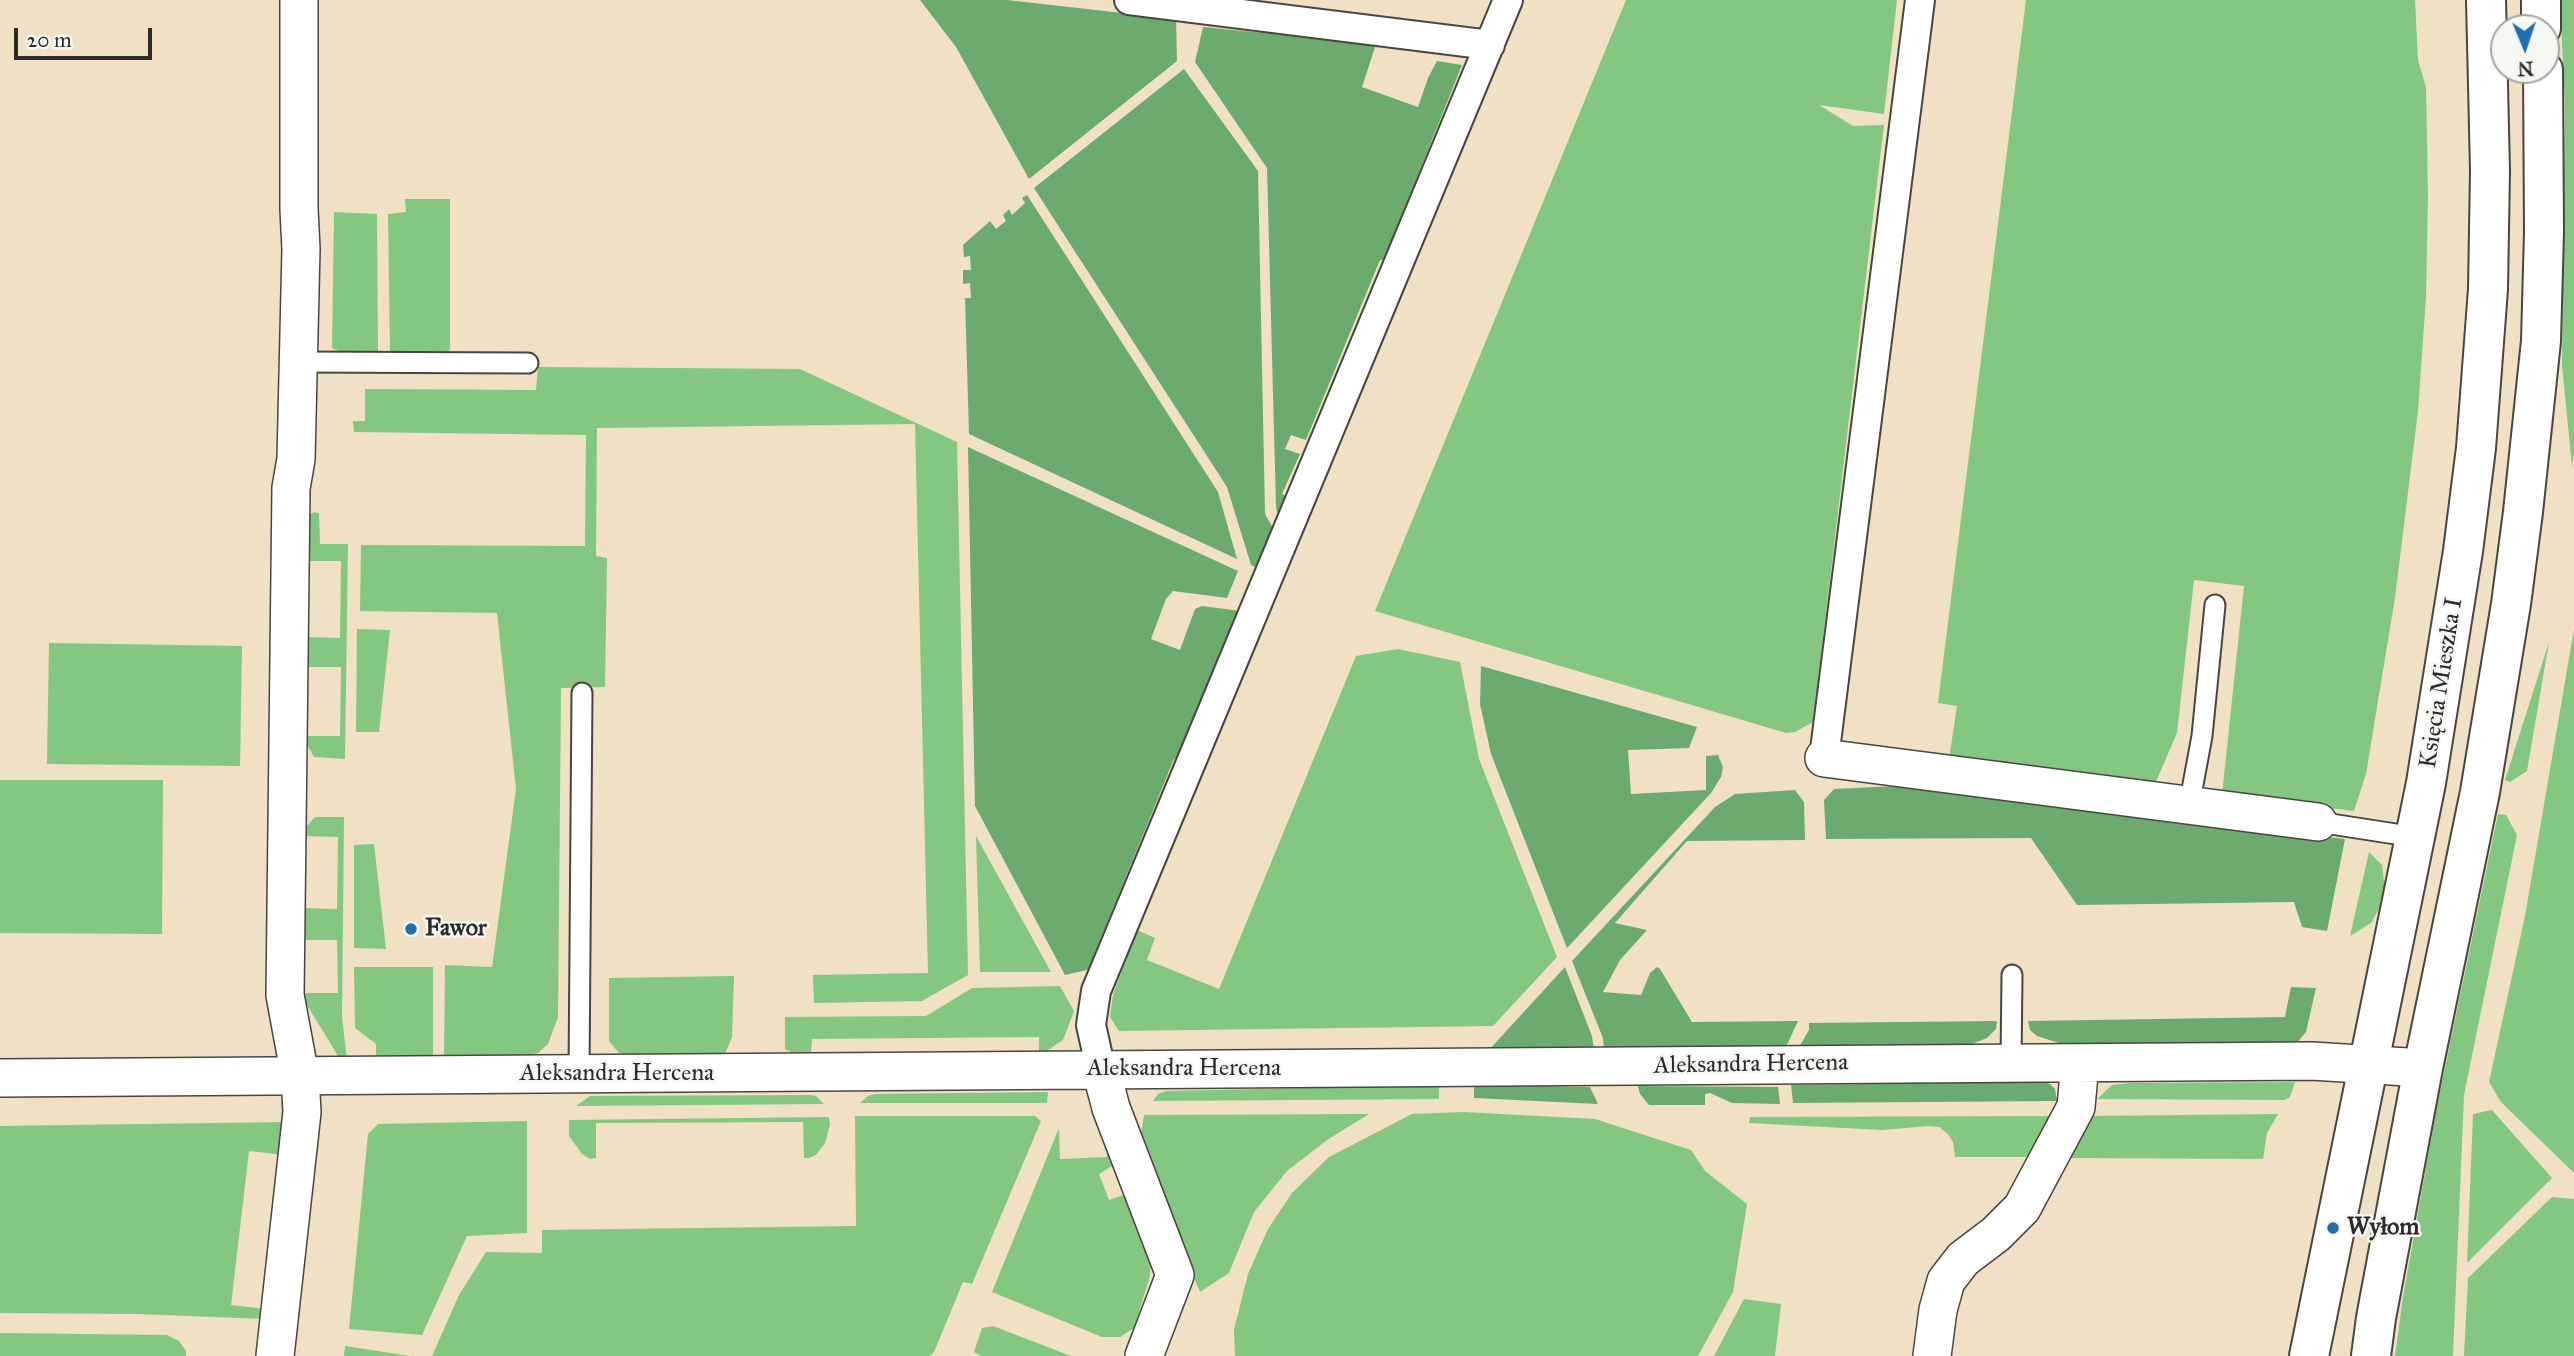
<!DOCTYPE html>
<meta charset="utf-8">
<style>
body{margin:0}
#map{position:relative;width:2574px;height:1356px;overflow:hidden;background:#f0e0c4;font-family:"IM FELL Great Primer",serif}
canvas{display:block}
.north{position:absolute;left:2490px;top:14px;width:70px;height:70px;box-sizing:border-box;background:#f6f6f2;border:2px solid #a5a5a2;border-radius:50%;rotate:178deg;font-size:19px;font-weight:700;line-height:28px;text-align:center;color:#2b2b2b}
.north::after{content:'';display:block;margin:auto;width:24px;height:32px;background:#1f6fb2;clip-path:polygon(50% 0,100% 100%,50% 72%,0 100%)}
.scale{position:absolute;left:14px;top:28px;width:138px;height:32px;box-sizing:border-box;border:4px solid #2b2b2b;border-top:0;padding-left:9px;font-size:21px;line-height:24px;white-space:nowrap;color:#2b2b2b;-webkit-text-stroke:5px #f6f6f2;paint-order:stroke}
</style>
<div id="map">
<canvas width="2574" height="1356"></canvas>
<div class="north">N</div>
<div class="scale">20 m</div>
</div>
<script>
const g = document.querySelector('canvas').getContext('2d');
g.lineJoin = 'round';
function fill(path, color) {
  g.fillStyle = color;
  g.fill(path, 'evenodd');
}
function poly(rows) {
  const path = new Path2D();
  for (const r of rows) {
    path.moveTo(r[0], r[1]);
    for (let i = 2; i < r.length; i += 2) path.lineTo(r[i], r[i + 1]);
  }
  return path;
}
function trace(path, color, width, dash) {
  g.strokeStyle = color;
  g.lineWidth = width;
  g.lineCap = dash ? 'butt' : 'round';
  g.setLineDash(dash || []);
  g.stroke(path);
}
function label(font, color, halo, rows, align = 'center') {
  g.font = font + ' "IM FELL Great Primer",serif';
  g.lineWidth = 5;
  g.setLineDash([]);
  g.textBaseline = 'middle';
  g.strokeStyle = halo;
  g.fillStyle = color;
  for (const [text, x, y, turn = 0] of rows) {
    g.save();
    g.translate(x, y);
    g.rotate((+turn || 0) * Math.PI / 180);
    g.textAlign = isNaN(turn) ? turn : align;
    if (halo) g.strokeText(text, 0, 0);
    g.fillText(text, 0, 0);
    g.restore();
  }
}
fill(poly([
 [1626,0,1897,0,1884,114,1819,105,1853,126,1884,125,1813,722,1795,732,1786,733,1375,611],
 [2026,0,2415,0,2418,60,2426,87,2428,195,2426,297,2418,411,2395,598,2366,774,2354,811,2222,795,2244,586,2194,580,2177,733,2154,786,1949,759,1957,706,1938,703],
 [2560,0,2574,0,2574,453,2572,467,2562,364,2565,105],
 [405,199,450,199,450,349,447,354,390,354,388,214,406,212],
 [334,212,377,214,378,354,345,354,332,348],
 [538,367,800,369,957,442,968,975,922,1001,814,1003,813,975,928,973,915,424,597,428,596,556,607,558,605,687,561,688,558,1017,548,1044,538,1053,524,1056,444,1057,445,965,492,967,516,789,497,613,360,611,361,545,585,546,586,435,354,432,353,421,365,421,365,389,536,390],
 [314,512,319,513,320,544,348,544,345,759,314,757,305,741,306,736,340,736,341,667,307,667,306,637,340,638,341,561,307,561,309,515],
 [357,629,390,630,379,732,356,732],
 [2574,629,2574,1173,2501,1102,2489,1082,2525,916],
 [2549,642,2527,771,2510,782,2505,780],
 [49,643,242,646,240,766,47,764],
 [1398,649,1460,662,1479,759,1557,957,1493,1026,1119,1031,1110,1017,1113,995,1137,930,1155,938,1147,960,1219,989,1356,656],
 [0,780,163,780,162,934,0,933],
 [2498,814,2506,815,2517,835,2464,1095,2453,1356,2395,1356,2403,1297,2437,1106],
 [315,817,344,817,342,1018,347,1059,340,1059,302,997,303,993,338,993,337,940,303,940,303,908,337,909,338,837,304,836,304,829],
 [976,836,1051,972,980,972],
 [374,844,386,949,354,948,354,845],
 [2369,852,2382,865,2385,889,2383,902,2371,923,2350,936],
 [354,967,433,967,433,1058,376,1059,376,1044,355,1028],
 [734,976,732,1037,725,1054,716,1056,629,1056,619,1053,609,1041,609,978],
 [1060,986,1074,1011,1063,1040,1045,1052,1039,1051,1039,1037,812,1039,811,1054,794,1054,785,1049,785,1017,926,1016,972,988],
 [2295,1082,2290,1097,2285,1100,2097,1099,2112,1085,2130,1083],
 [1439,1085,1439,1099,1153,1101,1158,1094,1166,1091],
 [1048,1092,1047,1103,860,1103,868,1096,875,1094],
 [810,1095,816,1096,824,1104,576,1106,590,1096],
 [2492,1110,2552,1178,2467,1263,2473,1114],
 [1464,1112,1595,1119,1691,1150,1705,1171,1747,1204,1733,1292,1698,1356,1235,1356,1234,1330,1248,1274,1268,1229,1292,1193,1329,1157,1412,1114],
 [1369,1114,1327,1140,1287,1171,1254,1212,1229,1273,1200,1292,1142,1155,1141,1135,1144,1115],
 [2278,1114,2267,1133,2263,1159,2067,1158,2085,1116],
 [855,1116,1035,1116,1041,1121,972,1284,963,1282,934,1352,930,1356,432,1356,459,1295,486,1252,542,1253,542,1230,856,1226],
 [2053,1116,2033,1157,1955,1157,1953,1142,1948,1134,1939,1127,1929,1126,1882,1130,1749,1123,1750,1117],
 [829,1117,830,1125,825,1143,816,1155,809,1158,804,1158,803,1122,596,1123,596,1158,590,1159,582,1154,569,1136,569,1120],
 [527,1121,527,1233,467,1236,422,1335,349,1329,368,1134,378,1124],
 [286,1122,284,1155,249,1151,231,1305,266,1309,265,1319,137,1314,0,1313,0,1126],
 [1059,1128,1060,1159,1107,1157,1105,1129,1117,1163,1099,1174,1109,1200,1129,1193,1151,1255,1150,1276,1134,1328,1120,1337,1102,1337,992,1292],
 [2552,1197,2574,1199,2574,1356,2464,1356,2468,1278],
 [1744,1299,1781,1304,1775,1356,1714,1356],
 [993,1326,1071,1356,981,1356,974,1352,982,1328],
 [0,1333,167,1335,179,1341,186,1351,186,1356,0,1356],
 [345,1346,410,1356,344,1356]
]), '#84c780');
fill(poly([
 [920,0,1007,0,1176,19,1177,61,1029,179,956,47],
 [1203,27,1376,44,1362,87,1418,107,1428,78,1437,61,1462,65,1384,260,1380,260,1306,440,1291,435,1285,449,1300,454,1282,494,1286,496,1278,516,1276,507,1267,168,1195,62],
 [1184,69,1258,171,1265,514,1273,528,1257,568,1251,565,1227,487,1034,188],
 [1027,195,1218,492,1237,559,969,434,965,298,971,298,970,283,963,284,963,270,971,270,970,256,964,257,963,245,990,221,996,229,1006,221,1003,215,1009,209,1012,215,1025,203,1022,198],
 [968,447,1238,571,1227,598,1173,591,1166,599,1151,639,1180,650,1195,609,1202,606,1240,611,1179,760,1174,759,1093,957,1095,962,1091,969,1065,975,975,806],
 [1481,666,1697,727,1689,748,1628,750,1631,794,1706,790,1706,756,1718,755,1723,767,1721,777,1711,793,1567,948,1491,754,1480,704],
 [1919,785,2345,839,2327,931,2302,927,2294,902,2077,905,2031,838,1826,839,1824,800,1834,789],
 [1795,790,1804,802,1805,840,1687,841,1615,923,1647,930,1620,960,1603,992,1641,995,1650,973,1657,967,1660,969,1692,1022,1798,1021,1785,1049,1604,1050,1603,1038,1572,961,1715,807,1735,794],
 [1565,967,1592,1036,1594,1049,1488,1051],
 [2291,987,2316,988,2306,1032,2297,1043,2065,1045,2037,1036,2030,1030,2028,1021,2285,1017],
 [1997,1021,1996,1029,1987,1038,1967,1046,1798,1049,1809,1030,1809,1023],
 [2044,1082,2050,1084,2055,1089,2057,1101,1793,1103,1791,1085],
 [1474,1085,1590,1087,1598,1104,1474,1098],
 [1638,1086,1778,1087,1780,1104,1732,1103,1710,1093,1705,1094,1705,1105,1649,1105,1640,1094]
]), '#6bac6e');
const service = poly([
 [298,362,528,363],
 [2189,806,2202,736,2215,605],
 [2318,822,2415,837],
 [2011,1063,2012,975],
 [579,1074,582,693]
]);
const pedestrian = poly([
 [1129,0,1490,45],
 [1824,758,1920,0],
 [1101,1070,1091,1025,1096,991,1508,0]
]);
const minor = poly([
 [1824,758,2318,822],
 [1101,1070,1111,1108,1175,1275,1144,1356],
 [0,1078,2312,1061,2423,1068],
 [275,1356,302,1112,300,1076,285,995,291,488,296,459,301,249,299,209,299,0],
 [1932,1356,1938,1310,1946,1281,1963,1259,1996,1234,2022,1208,2076,1107,2080,1063]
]);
const tertiary = poly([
 [2541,0,2541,28],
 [2309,1356,2426,783,2463,551,2476,448,2488,289,2490,171,2486,0],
 [2371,1356,2376,1318,2423,1068,2480,792,2511,604,2523,512,2541,341,2544,232,2543,70]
]);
trace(service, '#494642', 23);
trace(pedestrian, '#494642', 32);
trace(minor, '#494642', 40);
trace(tertiary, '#494642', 42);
trace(service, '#fff', 19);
trace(pedestrian, '#fff', 28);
trace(minor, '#fff', 37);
trace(tertiary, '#fff', 38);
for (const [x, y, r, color] of [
 [411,929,7,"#1f6fb2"],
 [2333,1228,7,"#1f6fb2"]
]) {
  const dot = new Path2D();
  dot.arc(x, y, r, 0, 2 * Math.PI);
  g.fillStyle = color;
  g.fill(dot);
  trace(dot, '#f6f6f2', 2.5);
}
label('24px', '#2b2b2b', '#f6f6f2', [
 ["Księcia Mieszka I",2442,683,-81],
 ["Aleksandra Hercena",1751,1065,-1],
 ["Aleksandra Hercena",1184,1069],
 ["Aleksandra Hercena",617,1074]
]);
label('bold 24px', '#2b2b2b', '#f6f6f2', [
 ["Fawor",425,929],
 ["Wyłom",2347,1228]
], 'left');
</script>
